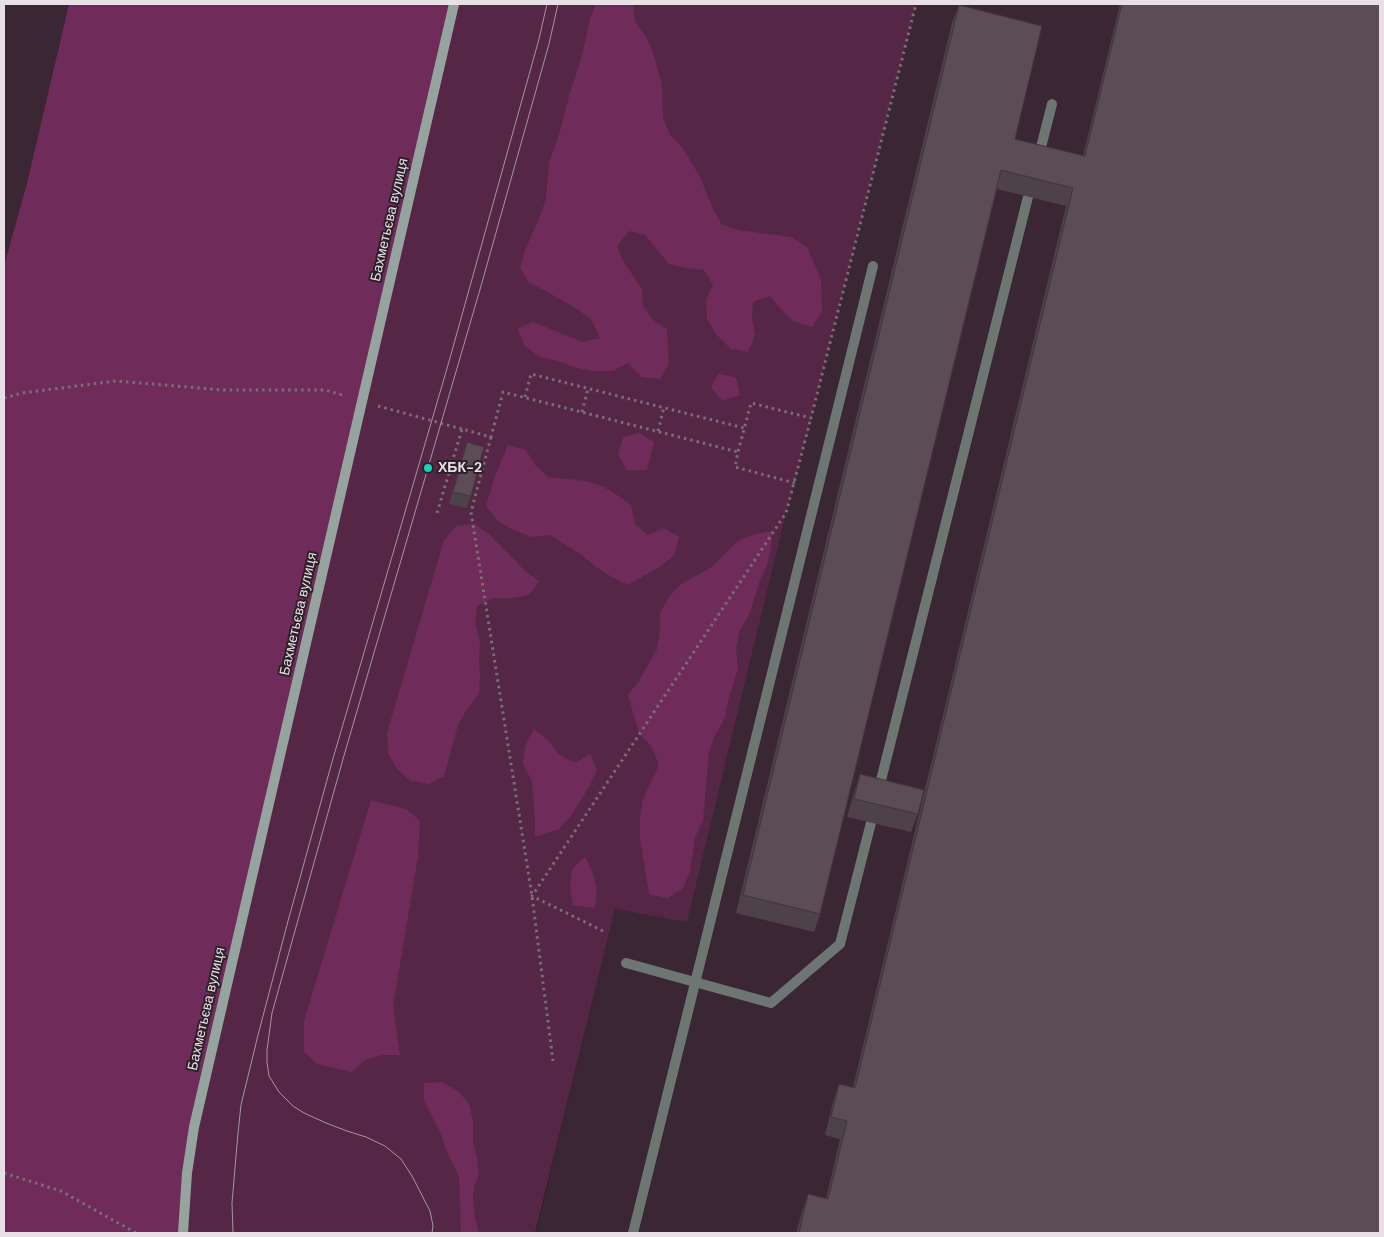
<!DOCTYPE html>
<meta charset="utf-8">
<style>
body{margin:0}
#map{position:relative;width:1384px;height:1237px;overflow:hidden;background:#2e2029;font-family:"DM Sans",sans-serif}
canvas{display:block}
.frame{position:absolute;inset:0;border:5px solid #e9e0e5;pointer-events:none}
</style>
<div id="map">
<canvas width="1384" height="1237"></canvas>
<div class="frame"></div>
</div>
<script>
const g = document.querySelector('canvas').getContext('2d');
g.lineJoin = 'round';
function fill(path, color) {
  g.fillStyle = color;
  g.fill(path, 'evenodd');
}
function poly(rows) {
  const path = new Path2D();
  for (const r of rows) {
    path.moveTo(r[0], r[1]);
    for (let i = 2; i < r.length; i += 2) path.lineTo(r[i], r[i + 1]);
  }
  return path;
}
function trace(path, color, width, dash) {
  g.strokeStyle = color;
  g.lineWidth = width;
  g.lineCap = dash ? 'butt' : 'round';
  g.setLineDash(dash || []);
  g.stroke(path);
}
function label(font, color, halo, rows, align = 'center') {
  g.font = font + ' "DM Sans",sans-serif';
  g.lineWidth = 4;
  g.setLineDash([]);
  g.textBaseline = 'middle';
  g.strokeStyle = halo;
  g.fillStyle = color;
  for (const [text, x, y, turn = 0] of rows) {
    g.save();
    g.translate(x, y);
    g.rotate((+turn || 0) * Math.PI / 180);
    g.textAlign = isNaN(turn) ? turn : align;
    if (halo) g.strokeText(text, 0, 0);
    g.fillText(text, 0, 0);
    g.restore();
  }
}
fill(poly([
 [4,4,69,4,27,183,4,266],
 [916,4,1380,4,1380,1233,536,1233,615,909,687,921,786,513,795,483]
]), '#3b2733');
fill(poly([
 [454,4,916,4,795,483,786,513,687,922,615,909,535,1233,183,1233,187,1173]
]), '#562646');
fill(poly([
 [69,4,454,4,194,1127,183,1233,4,1233,4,266,27,183],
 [596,4,633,4,635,22,645,35,652,50,662,84,663,118,670,135,682,147,700,177,713,209,722,225,738,230,791,237,807,247,821,279,822,312,812,327,793,321,781,309,770,296,753,302,752,319,755,336,748,352,731,349,716,334,707,318,706,300,713,285,704,270,687,268,669,264,645,235,629,231,617,246,623,261,642,289,643,306,653,320,667,329,669,363,660,379,641,377,628,363,613,371,594,371,577,368,558,361,540,357,525,346,517,329,533,322,583,342,600,338,591,319,577,309,546,291,529,283,520,268,525,250,540,216,546,199,549,163,561,128,570,92,576,75,582,55,590,19],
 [718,374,736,377,740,395,722,401,711,387],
 [640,433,654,442,647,470,627,470,618,454,623,437],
 [508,445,526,450,535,465,548,477,585,481,602,486,617,495,631,505,635,524,648,535,664,528,679,537,674,555,661,566,628,585,612,577,596,567,582,555,550,535,531,537,514,530,498,521,486,506,494,479],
 [475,524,489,534,525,571,539,581,529,595,511,598,493,598,477,606,475,623,480,641,479,659,480,677,479,694,467,709,458,725,444,776,429,784,411,781,397,769,388,753,387,733,444,540,456,526],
 [772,531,771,548,767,565,760,580,749,615,739,632,736,649,738,668,728,701,725,718,715,735,709,752,703,821,695,837,690,872,683,888,668,898,649,894,640,838,640,817,643,799,659,765,652,747,639,733,628,695,639,681,657,649,660,631,660,613,669,597,681,584,712,567,738,541,755,534],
 [534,729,548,740,559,755,575,763,590,754,597,770,590,785,571,816,559,829,535,837,535,819,532,781,523,764,525,746],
 [371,800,406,809,420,821,418,856,393,1006,400,1055,383,1055,365,1060,352,1072,317,1064,304,1052,304,1021],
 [585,857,593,873,597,891,595,908,573,905,570,887,572,869],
 [442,1082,458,1091,469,1104,473,1122,473,1140,477,1158,479,1175,474,1186,473,1200,475,1217,479,1233,461,1233,459,1177,447,1152,441,1134,424,1101,424,1083]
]), '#6f2c5a');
trace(poly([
 [525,397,531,374,744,428],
 [4,398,22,393,116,381,223,390,325,390,346,396],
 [378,406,462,429],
 [582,412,588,389],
 [658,431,664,407],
 [491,437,471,512,532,896,553,1061],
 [795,483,735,467,738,452,751,403,811,418,916,4],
 [437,513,462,429,491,437,503,392,738,452],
 [603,931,532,896,786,513,811,418],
 [4,1173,61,1191,136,1233]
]), '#7a6e75', 3, [2.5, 4]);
trace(poly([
 [1038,159,1052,104],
 [878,792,1031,185],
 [626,963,771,1003,840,944,874,811],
 [633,1233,873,266]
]), '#6d7673', 10);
trace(poly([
 [183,1233,187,1173,194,1127,454,4]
]), '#96a4a0', 10);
trace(poly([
 [233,1233,232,1203,238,1133,241,1105,258,1035,288,921,332,762,448,365,539,39,547,4],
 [432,1233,433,1226,430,1211,412,1176,401,1159,385,1146,366,1137,347,1131,326,1123,304,1113,293,1106,279,1092,269,1076,267,1062,267,1050,272,1013,343,759,481,286,549,44,558,4]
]), '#a3989f', 1);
fill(poly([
 [1120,4,1380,4,1380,1233,796,1233,802,1212,808,1194,826,1199,840,1139,825,1135,833,1102,839,1084,853,1087,1066,206,997,189,820,914,814,932,736,913,952,23,959,5,1015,139,1083,156],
 [467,442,471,496,466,508,449,504,463,454],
 [860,774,918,814,911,832,847,817,854,792]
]), '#4e4149');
const building = poly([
 [1122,4,1380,4,1380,1233,799,1233,808,1194,828,1199,847,1121,831,1117,839,1084,855,1088,1073,188,1001,170,820,914,743,895,959,5,1042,26,1015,139,1085,156,1122,4],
 [467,442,484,447,471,496,453,492,467,442],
 [860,774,924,790,918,814,854,799,860,774]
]);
fill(building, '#5b4c55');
trace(building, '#40353c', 1);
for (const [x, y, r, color] of [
 [428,468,5,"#14d5b3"]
]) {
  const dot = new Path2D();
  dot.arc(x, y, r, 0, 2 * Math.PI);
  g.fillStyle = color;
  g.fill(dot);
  trace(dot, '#2e2029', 2);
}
label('14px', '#e9e0e5', '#2e2029', [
 ["Бахметьєва вулиця",390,220,-77],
 ["Бахметьєва вулиця",299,614,-77],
 ["Бахметьєва вулиця",207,1009,-77]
]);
label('bold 14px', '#e9e0e5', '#2e2029', [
 ["ХБК-2",438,468]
], 'left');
</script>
